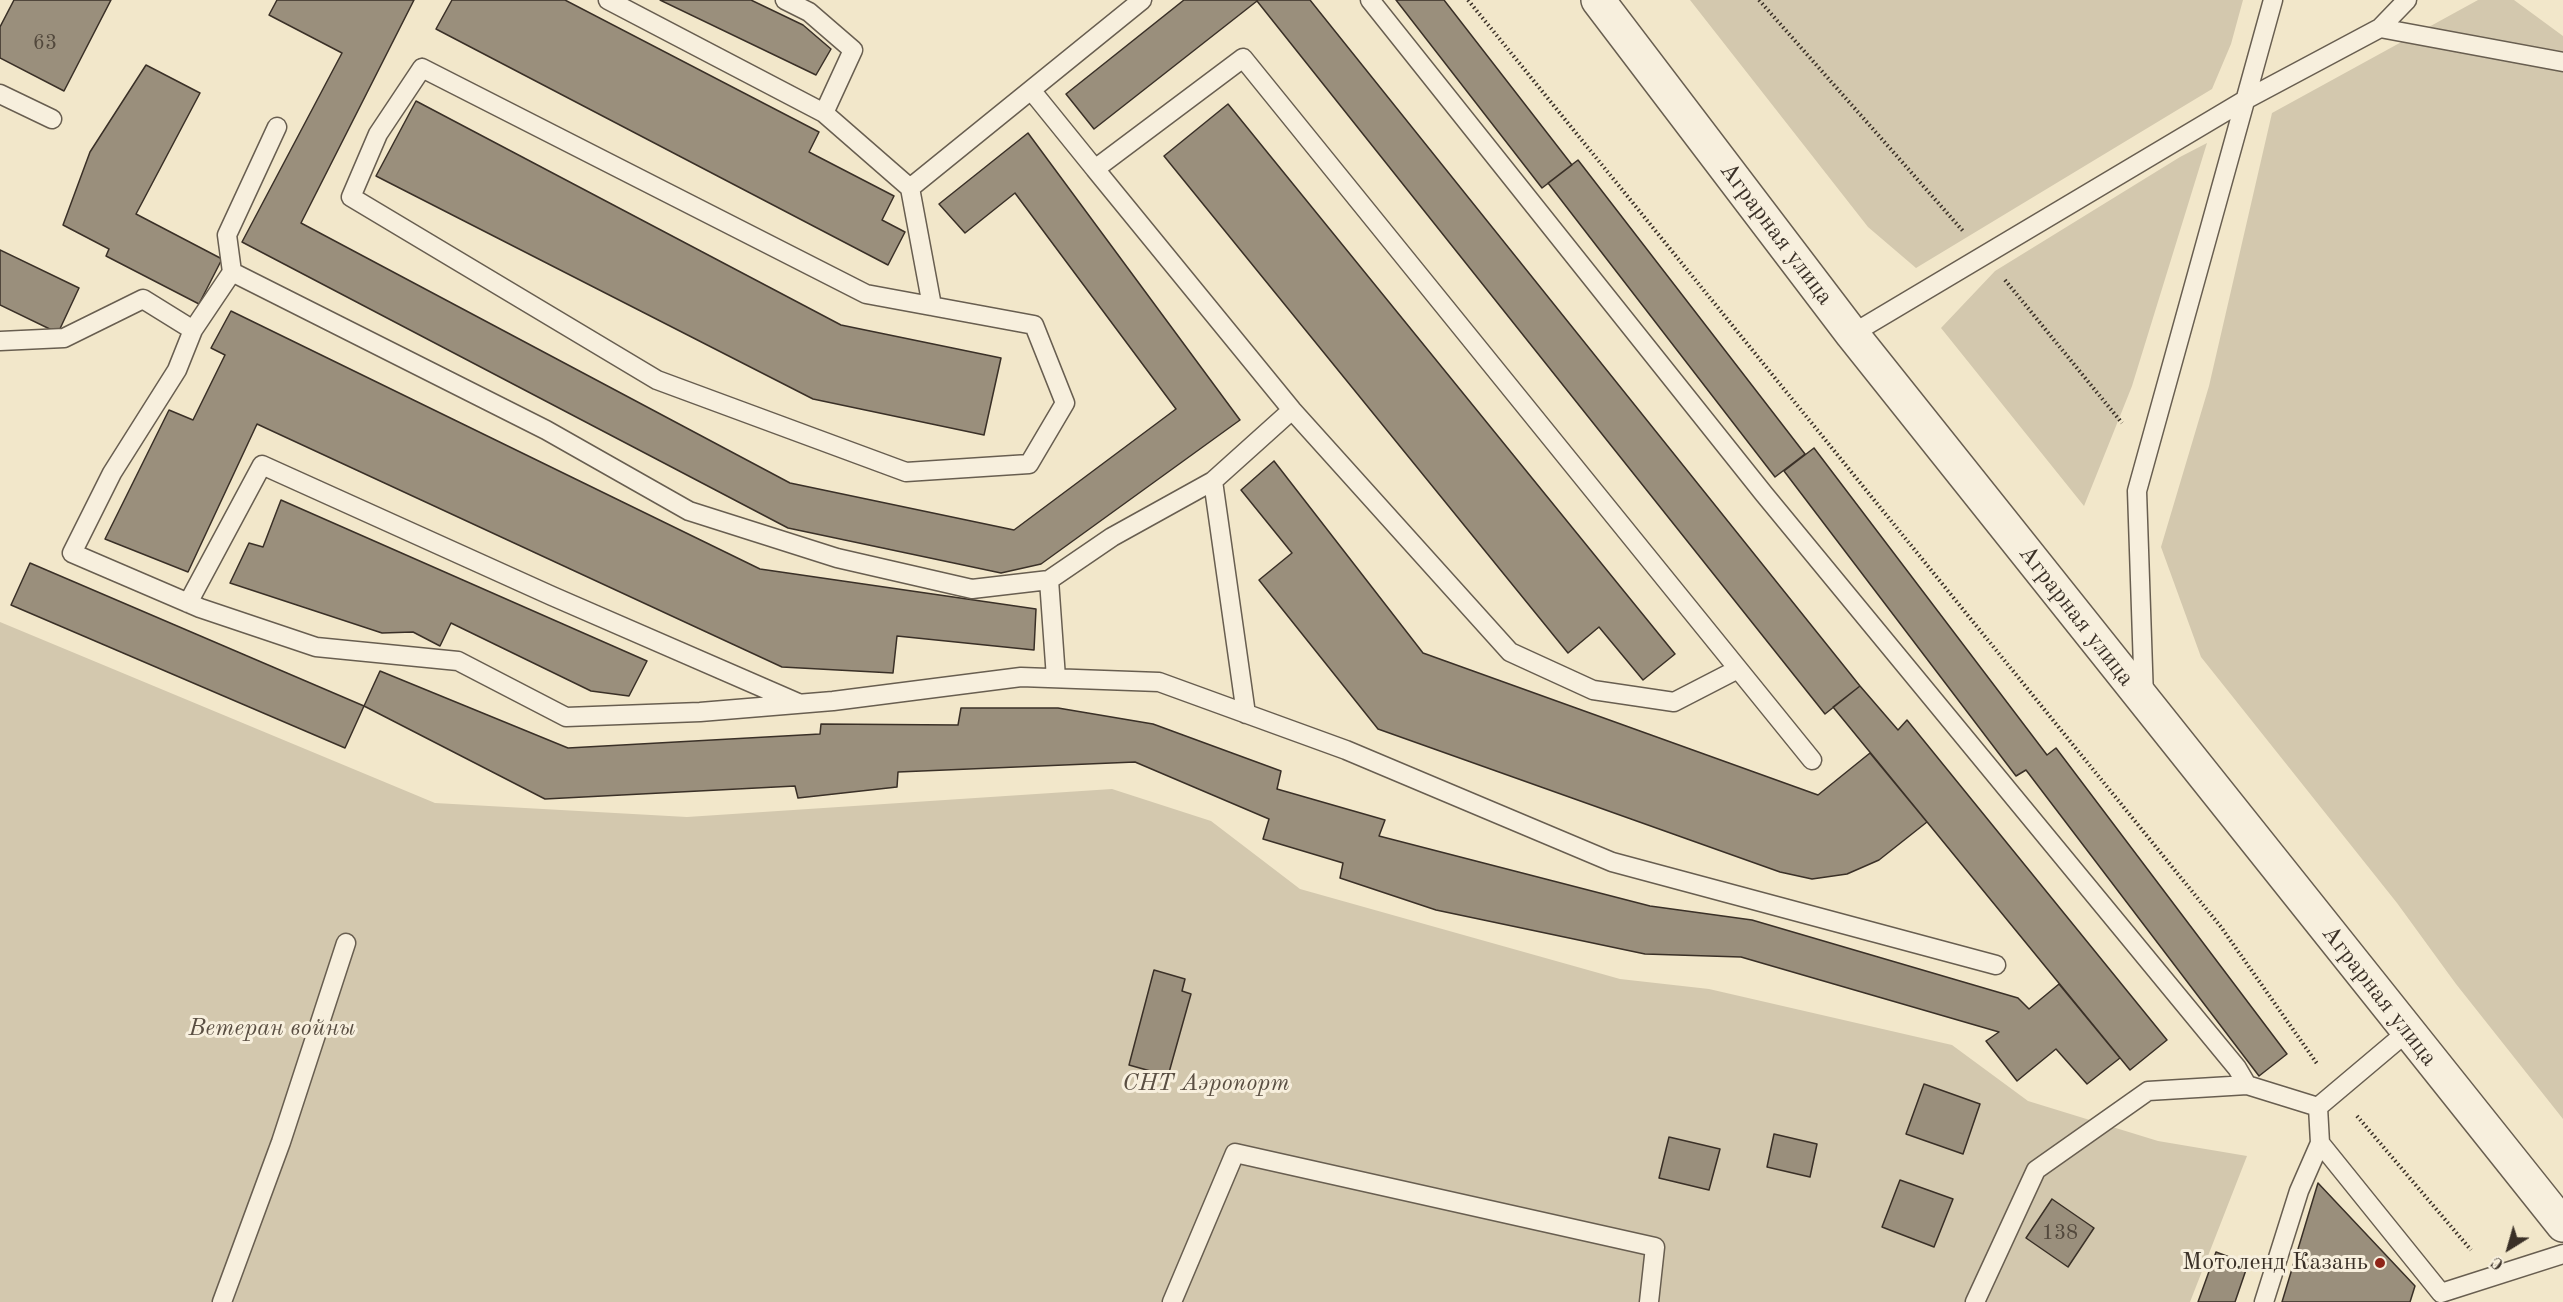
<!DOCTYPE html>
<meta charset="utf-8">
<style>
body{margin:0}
#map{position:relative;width:2563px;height:1302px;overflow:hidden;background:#f2e7ca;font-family:"Old Standard TT",serif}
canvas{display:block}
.north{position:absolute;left:2479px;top:1218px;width:60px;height:60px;-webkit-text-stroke:4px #f7efdd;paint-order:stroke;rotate:217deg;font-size:16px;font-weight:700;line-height:24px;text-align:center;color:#3a3027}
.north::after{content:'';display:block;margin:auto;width:21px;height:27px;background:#3a3027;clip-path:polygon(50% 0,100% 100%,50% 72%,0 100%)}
</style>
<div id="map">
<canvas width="2563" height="1302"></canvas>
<div class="north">С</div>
</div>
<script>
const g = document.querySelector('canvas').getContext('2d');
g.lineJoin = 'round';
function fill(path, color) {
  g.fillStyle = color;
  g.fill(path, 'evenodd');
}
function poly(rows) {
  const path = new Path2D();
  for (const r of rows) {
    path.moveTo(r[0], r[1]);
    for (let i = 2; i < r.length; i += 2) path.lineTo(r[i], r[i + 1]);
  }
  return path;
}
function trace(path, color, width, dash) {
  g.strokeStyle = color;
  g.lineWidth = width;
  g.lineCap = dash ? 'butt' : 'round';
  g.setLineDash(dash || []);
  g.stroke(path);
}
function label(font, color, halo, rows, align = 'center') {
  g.font = font + ' "Old Standard TT",serif';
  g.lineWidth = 6;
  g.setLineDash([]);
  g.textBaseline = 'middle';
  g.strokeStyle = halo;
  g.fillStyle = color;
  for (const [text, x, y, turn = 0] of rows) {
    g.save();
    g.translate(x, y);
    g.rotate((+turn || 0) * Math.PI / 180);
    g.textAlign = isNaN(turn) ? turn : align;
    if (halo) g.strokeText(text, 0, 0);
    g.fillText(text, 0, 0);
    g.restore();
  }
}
fill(poly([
 [1690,0,2243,0,2231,44,2212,89,1916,268,1868,227],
 [2478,0,2514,0,2563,36,2563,1119,2456,984,2397,903,2201,657,2161,547,2209,386,2272,113],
 [2207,143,2132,386,2084,506,1941,328,1995,271,2180,157],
 [0,622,435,803,687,817,1112,789,1211,821,1300,889,1620,979,1709,989,1952,1045,2028,1101,2158,1141,2247,1156,2190,1302,0,1302]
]), '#d3c8ae');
const building = poly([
 [14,0,111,0,64,91,0,58,0,27,14,0],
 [277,0,414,0,301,223,790,483,1014,530,1176,409,1015,193,965,233,939,204,1028,133,1240,420,1041,564,1001,573,788,528,242,242,342,53,269,15,277,0],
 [452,0,565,0,819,132,809,152,894,196,882,220,905,232,888,265,436,29,452,0],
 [660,0,751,0,803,25,831,49,816,75,660,0],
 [1184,0,1310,0,1860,686,1825,714,1257,1,1094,129,1066,94,1184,0],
 [1396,0,1444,0,1572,165,1542,188,1396,0],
 [146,65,200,93,136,214,222,259,199,304,106,256,109,249,63,225,90,152,146,65],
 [416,101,841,325,1001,358,984,435,813,399,376,176,416,101],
 [1228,104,1675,654,1643,680,1599,627,1568,653,1164,156,1228,104],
 [1578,160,1805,454,1775,477,1548,183,1578,160],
 [0,250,79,288,58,333,0,305,0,250],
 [231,311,760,569,1036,609,1034,650,897,636,893,673,782,667,257,424,188,572,105,539,169,410,193,420,225,355,211,348,231,311],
 [1814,448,2047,755,2056,748,2287,1054,2259,1076,2026,770,2016,776,1784,471,1814,448],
 [1274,461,1423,653,1818,795,1870,753,1927,822,1879,860,1847,874,1812,879,1780,872,1378,729,1259,580,1292,553,1241,490,1274,461],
 [281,500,647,661,629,696,591,691,451,623,440,646,413,632,382,633,230,583,249,543,263,547,281,500],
 [30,563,364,706,345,748,11,605,30,563],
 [380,671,568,748,820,734,821,724,958,725,961,708,1058,708,1153,724,1281,771,1277,789,1385,820,1379,836,1650,906,1752,920,2018,998,2029,1009,2059,984,2120,1058,2087,1084,2056,1049,2017,1081,1986,1041,1999,1032,1741,957,1645,954,1436,910,1340,878,1343,863,1263,839,1269,819,1135,762,898,772,897,787,798,798,795,786,545,799,364,706,380,671],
 [1860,686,1898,730,1907,720,2167,1040,2130,1070,1833,707,1860,686],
 [1154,970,1185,979,1182,991,1191,994,1168,1076,1129,1065,1154,970],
 [1924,1084,1980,1104,1963,1154,1906,1134,1924,1084],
 [1774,1134,1817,1144,1810,1177,1767,1167,1774,1134],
 [1669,1137,1720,1149,1709,1190,1659,1178,1669,1137],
 [1900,1180,1953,1199,1934,1247,1882,1227,1900,1180],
 [2318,1183,2415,1286,2410,1302,2282,1302,2318,1183],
 [2052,1199,2094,1228,2068,1267,2026,1238,2052,1199],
 [2216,1252,2248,1264,2235,1302,2198,1302,2216,1252]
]);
fill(building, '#9a8f7c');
trace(building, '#3a3027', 1.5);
const service = poly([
 [608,0,824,113,910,188],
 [785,0,809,12,853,50,824,113],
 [1370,0,1764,494,2237,1068,2247,1085],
 [2380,28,2407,0],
 [422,68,866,294,1034,325,1065,403,1029,464,906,472,657,380,351,197,378,134,422,68],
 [1031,90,1095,169,1243,58,1812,760],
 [0,94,52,119],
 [1095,169,1292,410,1510,652,1593,690,1674,702,1738,669],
 [232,272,227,235,277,127],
 [932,306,910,188,1142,0],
 [193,330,232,272,546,430,689,511,837,558,972,589,1049,580],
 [1852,334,2245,100,2380,28,2563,62],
 [0,341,64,338,143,299,193,330,177,370,112,473,72,553,200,608,316,647,458,661,566,717,700,712,833,701,1021,677,1159,682,1346,750,1612,862,1996,965],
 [188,603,262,465,552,596,798,703],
 [1056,678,1049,580,1112,537,1213,481],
 [2144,698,2137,491,2273,0],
 [1246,714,1213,481,1292,410],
 [2407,1032,2318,1107,2320,1143,2441,1293,2563,1254],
 [222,1302,281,1142,346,943],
 [1172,1302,1235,1153,1655,1247,1649,1302],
 [1975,1302,2036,1170,2148,1091,2247,1085,2318,1107],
 [2264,1302,2299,1191,2320,1143]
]);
const tertiary = poly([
 [1598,0,1852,334,2563,1225]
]);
trace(service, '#685e50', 21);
trace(tertiary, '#685e50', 36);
trace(poly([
 [1468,0,2221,927,2318,1065],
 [1759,0,1963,231],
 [2005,280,2122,423],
 [2357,1116,2471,1250]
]), '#3a3027', 4, [1.5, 3]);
trace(service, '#f7efdd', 18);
trace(tertiary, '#f7efdd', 33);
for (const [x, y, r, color] of [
 [2380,1263,6,"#8f2418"]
]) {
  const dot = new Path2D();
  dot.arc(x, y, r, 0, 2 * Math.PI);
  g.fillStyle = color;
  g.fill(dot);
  trace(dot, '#f7efdd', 2);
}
label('21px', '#52483c', null, [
 ["63",45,43],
 ["138",2060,1233]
]);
label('24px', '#3a3027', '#f7efdd', [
 ["Аграрная улица",1776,234,53],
 ["Аграрная улица",2076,616,52],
 ["Аграрная улица",2379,996,52]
]);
label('italic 24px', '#594e42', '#f7efdd', [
 ["Ветеран войны",272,1029],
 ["СНТ Аэропорт",1206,1084]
]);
label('24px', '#3a3027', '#f7efdd', [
 ["Мотоленд Казань",2368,1263]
], 'right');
</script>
